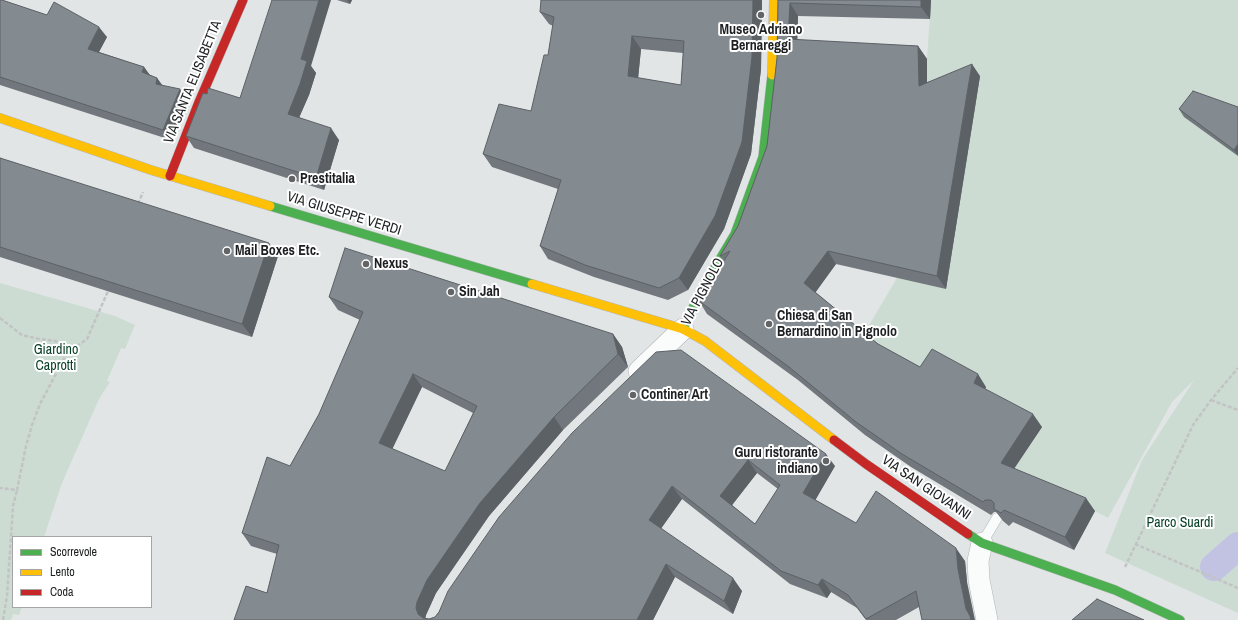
<!DOCTYPE html>
<style>
body{margin:0}
#map{position:relative;width:1238px;height:620px;overflow:hidden;background:#e1e5e6;font-family:"Archivo Narrow",sans-serif}
canvas{display:block}
.legend{position:absolute;left:12px;top:536px;width:140px;height:72px;box-sizing:border-box;background:#fff;border:1px solid #a5a5a6;margin:0;padding:5px 7px;list-style:none;font-size:12px;color:#1d1f20}
.legend li{display:flex;align-items:center;gap:8px;height:20px}
.legend b{width:20px;border:1px solid #a5a5a6}
</style>
<div id="map">
<canvas width="1238" height="620"></canvas>
<ul class="legend">
<li><b style="height:5px;background:#4caf50"></b>Scorrevole</li>
<li><b style="height:5px;background:#ffc107"></b>Lento</li>
<li><b style="height:5px;background:#c62828"></b>Coda</li>
</ul>
</div>
<script>
const g = document.querySelector('canvas').getContext('2d');
g.lineJoin = 'round';
function fillPath(path, color) {
  g.fillStyle = color;
  g.fill(path, 'evenodd');
}
function shape(rows) {
  const path = new Path2D();
  for (const r of rows) {
    path.moveTo(r[0], r[1]);
    for (let i = 2; i < r.length; i += 2) path.lineTo(r[i], r[i + 1]);
  }
  return path;
}
function strokePath(path, color, width, dash) {
  g.strokeStyle = color;
  g.lineWidth = width;
  g.lineCap = dash ? 'butt' : 'round';
  g.setLineDash(dash || []);
  g.stroke(path);
}
function drawText(font, color, halo, rows, align = 'center') {
  g.font = font + ' "Archivo Narrow",sans-serif';
  g.lineWidth = 4;
  g.setLineDash([]);
  g.textBaseline = 'middle';
  g.strokeStyle = halo;
  g.fillStyle = color;
  for (const [text, x, y, turn = 0] of rows) {
    g.save();
    g.translate(x, y);
    g.rotate((+turn || 0) * Math.PI / 180);
    g.textAlign = isNaN(turn) ? turn : align;
    if (halo) g.strokeText(text, 0, 0);
    g.fillText(text, 0, 0);
    g.restore();
  }
}
fillPath(shape([
 [931,0,1238,0,1238,613,1105,553,1142,460,1194,380,1172,402,1108,518,1095,511,1011,474,981,400,986,387,928,379,862,337,897,278,927,99,927,59],
 [0,283,115,316,135,325,125,349,121,348,107,381,110,382,99,399,62,483,44,537,13,537,13,607,22,607,19,615,13,614,11,620,0,620]
]), '#ccdcd3');
strokePath(shape([
 [1214,567,1238,546]
]), '#c2c3e2', 28);
const lane = shape([
 [982,543,997,518]
]);
const street = shape([
 [639,371,683,329],
 [982,543,978,561,979,580,987,620]
]);
const fast = shape([
 [270,206,532,284],
 [683,329,701,291,735,234,763,157,772,75],
 [968,534,982,543,1115,590,1180,620]
]);
const slow = shape([
 [772,75,774,0],
 [0,118,151,170,270,206],
 [532,284,683,329,705,341,834,440]
]);
const jam = shape([
 [170,176,199,102,243,0],
 [834,440,866,464,968,534]
]);
strokePath(lane, '#b4b7b8', 11);
strokePath(street, '#b4b7b8', 22);
strokePath(fast, '#b4b7b8', 10);
strokePath(slow, '#b4b7b8', 10);
strokePath(jam, '#b4b7b8', 10);
strokePath(shape([
 [138,204,143,192],
 [0,318,22,335,39,339,56,341,67,353,40,404,32,425,26,446,17,490,0,488],
 [67,353,87,339,108,291],
 [1211,400,1238,410],
 [1135,544,1238,588],
 [1125,567,1193,425,1211,400,1238,368],
 [3,620,7,596,13,506,17,490]
]), '#c2c3c4', 2.5, [4, 2]);
strokePath(lane, '#fafbfb', 10);
strokePath(street, '#fafbfb', 21);
strokePath(fast, '#4caf50', 9);
strokePath(slow, '#ffc107', 9);
strokePath(jam, '#c62828', 9);
fillPath(shape([
 [0,0,107,37,99,52,144,67,150,75,157,78,163,86,187,99,171,140,0,85],
 [337,0,352,0,350,4],
 [762,0,761,69,751,154,724,229,688,290,668,300,594,277,548,259,540,246,558,189,492,167,483,154,531,111,548,55,553,26,549,24,540,12],
 [641,49,683,53,681,85,638,78],
 [778,0,931,0,930,19,798,16,797,40,918,46,927,59,927,82,980,76,946,289,836,264,815,292,878,344,920,367,986,387,985,389,1042,427,1014,468,1095,511,1074,550,1013,522,1009,526,1003,521,996,512,994,512,991,515,911,467,865,435,798,380,707,314,699,301,723,261,720,256,738,226,767,146,777,58],
 [311,66,316,73,309,95,299,117,339,140,324,190,194,148,186,136,240,98],
 [1238,107,1238,156,1184,117,1179,109],
 [0,158,278,256,252,337,0,257],
 [329,297,613,334,622,347,628,367,563,430,489,516,436,593,426,615,425,618,429,619,435,617,572,433,835,466,815,500,856,523,965,561,967,582,919,607,896,620,866,620,857,608,831,592,827,598,790,584,682,499,661,528,742,591,733,614,675,577,653,620,234,620,267,593,277,554,251,546,242,533,290,466,319,414,360,320,338,310],
 [422,387,473,413,445,471,392,449],
 [757,473,778,489,755,524,732,505]
]), '#71777c');
fillPath(shape([
 [319,0,331,0,311,66,316,73,309,95,296,125,288,114,301,59],
 [347,0,352,0,350,4],
 [753,0,762,0,761,69,751,154,724,229,688,290,679,278],
 [921,0,931,0,930,19,921,7],
 [790,3,798,16,797,52,788,39],
 [99,27,107,37,95,59,88,49],
 [632,36,641,49,637,89,628,76],
 [918,46,927,59,927,99,919,86],
 [972,64,980,76,946,289,937,276],
 [144,67,151,77,142,72],
 [157,78,164,88,156,84],
 [180,89,187,99,171,140,163,130],
 [331,128,339,140,324,190,316,178],
 [1238,144,1238,155,1234,150],
 [269,243,278,256,252,337,242,324],
 [828,251,836,264,813,296,804,283],
 [613,334,622,347,628,367,618,354],
 [413,374,422,387,389,456,379,443],
 [978,374,986,387,982,396,974,383],
 [1033,414,1042,427,1010,475,1001,463],
 [554,417,563,430,489,516,436,593,426,615,425,620,418,614,416,608,417,602,427,580,480,503],
 [826,454,835,466,812,506,803,493],
 [748,460,757,473,729,509,720,496],
 [672,486,682,499,658,533,649,520],
 [1086,498,1095,511,1074,550,1065,537],
 [956,548,965,561,967,582,975,620,971,620,966,609,958,569],
 [666,564,675,577,653,620,637,620],
 [733,578,742,591,733,614,724,601],
 [822,579,831,592,827,598,818,585]
]), '#5c6165');
const building = shape([
 [0,0,2,0,47,15,54,2,99,27,88,49,144,67,142,72,157,78,156,84,180,89,163,130,0,77,0,0],
 [272,0,319,0,301,59,307,61,300,84,288,114,331,128,316,178,186,136,203,93,207,94,208,88,240,98,272,0],
 [541,0,753,0,752,57,742,142,715,216,679,278,659,288,585,265,540,246,561,180,483,154,499,104,531,111,544,55,548,55,554,17,540,12,541,0],
 [632,36,684,41,681,85,628,76,632,36],
 [778,0,921,0,921,7,790,3,788,39,918,46,919,86,972,64,937,276,828,251,804,283,878,344,920,367,932,349,978,374,974,383,1033,414,1001,463,1086,498,1065,537,1004,510,1001,513,994,509,994,503,991,500,985,500,983,502,902,454,856,422,789,367,699,301,730,251,720,256,738,226,767,146,777,58,778,0],
 [1193,91,1238,107,1238,144,1234,150,1179,109,1193,91],
 [0,158,269,243,242,324,0,247,0,158],
 [345,248,613,334,618,354,554,417,480,503,427,580,417,602,416,608,418,614,423,618,429,619,435,617,439,612,448,591,499,517,572,433,656,352,681,350,826,454,803,493,856,523,876,491,956,548,958,569,966,609,970,616,971,620,922,620,916,591,866,619,848,595,822,579,818,585,781,571,672,486,649,520,733,578,724,601,666,564,637,620,234,620,246,586,267,593,279,545,242,533,267,457,290,466,319,414,363,312,329,297,345,248],
 [413,374,477,406,445,471,379,443,413,374],
 [748,460,780,485,755,524,720,496,748,460],
 [1097,599,1144,620,1072,620,1097,599]
]);
fillPath(building, '#838a90');
strokePath(building, '#5c6165', 1);
for (const [x, y, r, color] of [
 [761,15,4,"#626465"],
 [292,179,4,"#626465"],
 [227,251,4,"#626465"],
 [366,264,4,"#626465"],
 [451,292,4,"#626465"],
 [769,324,4,"#626465"],
 [633,395,4,"#626465"],
 [826,461,4,"#626465"]
]) {
  const dot = new Path2D();
  dot.arc(x, y, r, 0, 2 * Math.PI);
  g.fillStyle = color;
  g.fill(dot);
  strokePath(dot, '#fff', 1.5);
}
drawText('bold 14px', '#1d1f20', '#fff', [
 ["Museo Adriano",761,30,"center"],
 ["Bernareggi",761,46,"center"],
 ["Prestitalia",300,179],
 ["Mail Boxes Etc.",235,251],
 ["Nexus",374,264],
 ["Sin Jah",459,292],
 ["Chiesa di San",777,316],
 ["Bernardino in Pignolo",777,332],
 ["Continer Art",641,395],
 ["Guru ristorante",818,453,"right"],
 ["indiano",818,469,"right"]
], 'left');
drawText('14px', '#1d1f20', '#fff', [
 ["VIA SANTA ELISABETTA",193,82,-68],
 ["VIA GIUSEPPE VERDI",344,214,17],
 ["VIA PIGNOLO",703,292,-62],
 ["VIA SAN GIOVANNI",926,488,34]
]);
drawText('14px', '#033d22', '#fff', [
 ["Giardino",56,350],
 ["Caprotti",56,366],
 ["Parco Suardi",1180,523]
]);
</script>
